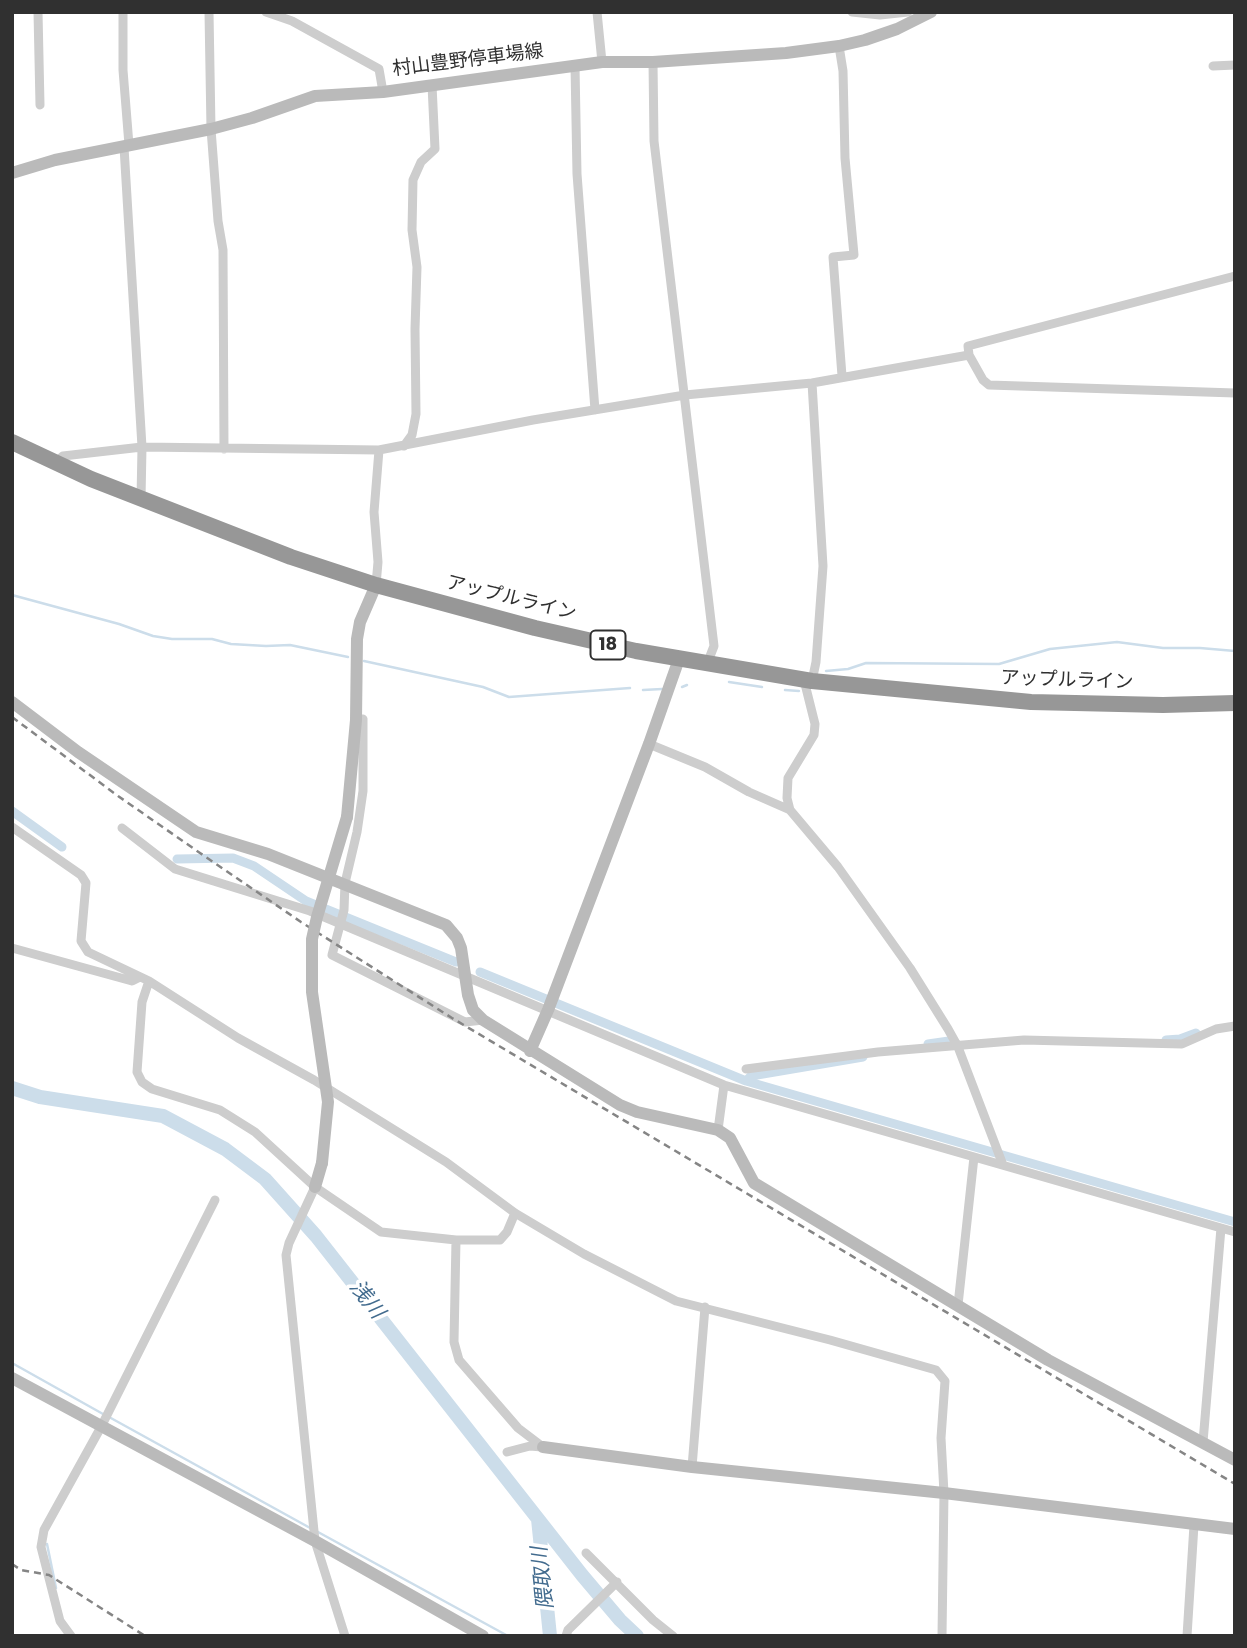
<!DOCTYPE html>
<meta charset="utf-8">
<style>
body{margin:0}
#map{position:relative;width:1247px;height:1648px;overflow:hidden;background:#fff;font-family:Poppins,sans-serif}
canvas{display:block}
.frame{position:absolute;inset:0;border:14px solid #303030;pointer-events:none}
</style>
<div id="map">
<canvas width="1247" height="1648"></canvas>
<div class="frame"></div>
</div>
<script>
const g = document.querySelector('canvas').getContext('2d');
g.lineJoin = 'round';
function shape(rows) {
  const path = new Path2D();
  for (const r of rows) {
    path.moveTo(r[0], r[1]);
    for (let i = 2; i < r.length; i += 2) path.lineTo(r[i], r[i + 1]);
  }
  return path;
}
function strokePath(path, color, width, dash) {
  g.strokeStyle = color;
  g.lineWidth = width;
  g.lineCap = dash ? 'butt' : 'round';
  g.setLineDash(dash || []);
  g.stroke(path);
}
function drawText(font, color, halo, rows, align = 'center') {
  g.font = font + ' Poppins,"Noto Sans JP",sans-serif';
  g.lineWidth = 7;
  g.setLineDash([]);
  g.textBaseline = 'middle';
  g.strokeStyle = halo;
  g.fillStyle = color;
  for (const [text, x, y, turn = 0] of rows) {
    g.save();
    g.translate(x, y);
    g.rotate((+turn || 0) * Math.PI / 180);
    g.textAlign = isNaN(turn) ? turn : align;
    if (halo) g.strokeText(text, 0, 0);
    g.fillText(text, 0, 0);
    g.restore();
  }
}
strokePath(shape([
 [12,595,119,624,153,636,172,639,212,639,231,644,266,646,290,645,348,657],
 [364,661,483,687,509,697,630,688],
 [826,671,848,669,866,663,999,664,1050,649,1117,642,1163,648,1200,648,1235,651],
 [729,682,762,687],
 [682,687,687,685],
 [643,690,662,689],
 [785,690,799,691],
 [12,1363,103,1414],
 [109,1417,312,1529],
 [318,1532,508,1636],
 [47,1544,56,1588]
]), '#ccddea', 2.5);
strokePath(shape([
 [12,811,62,847],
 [177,859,233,858,254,866,306,901,456,962],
 [480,972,746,1081,1235,1222],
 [1166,1040,1180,1039,1196,1033],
 [928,1044,949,1041],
 [746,1081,751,1076,863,1057]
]), '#ccddea', 9);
strokePath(shape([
 [12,1088,40,1097,163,1116,225,1149,265,1179,316,1236,582,1575,620,1620,637,1636],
 [538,1519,550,1636]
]), '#ccddea', 14);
strokePath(shape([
 [38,12,40,105],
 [123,12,123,70,129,145],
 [209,12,211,129,218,221,223,250,224,449],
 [266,12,292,21,379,69,383,92],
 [597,12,602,62],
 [852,12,880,15,908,12],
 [839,46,843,71,845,158,854,255,833,257,842,376],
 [653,62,654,141,714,646,707,664],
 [575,66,577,174,595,410],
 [1213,66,1235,65],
 [124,147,142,447,141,499],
 [1235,276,968,346,969,355,983,380,989,385,1235,393],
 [404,446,412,435,416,414,415,329,417,267,412,230,413,180,421,162,435,149,432,85],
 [55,463,63,456,142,447,379,450,533,420,685,395,812,383,969,355],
 [376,585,378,562,374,512,379,450],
 [804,680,815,724,814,735,788,778,787,798,790,810,838,867,910,968,948,1029,958,1047,1003,1165],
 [812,681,816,662,823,566,812,383],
 [356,720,363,719,363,791,357,832,345,883,344,910,332,955,465,1022,483,1020],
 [649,744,705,767,749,792,790,810],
 [12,827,81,875,86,883,81,941,88,952,149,981,238,1038,314,1080,446,1162,515,1213,584,1254,676,1301,830,1340,936,1370,945,1381,941,1438,944,1493,942,1636],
 [122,828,175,869,310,911,724,1085,1235,1232],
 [12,948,132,981,140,977],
 [149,981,142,1002,137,1072,142,1082,152,1089,220,1110,255,1132,315,1187,381,1232,456,1240,500,1240,507,1232,515,1213],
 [746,1069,878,1052,1024,1040,1182,1044,1216,1029,1235,1026],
 [718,1130,724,1085],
 [315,1187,289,1243,286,1255,315,1541,345,1636],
 [456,1240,454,1342,459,1360,518,1428,543,1447],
 [958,1305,974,1157],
 [1203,1442,1221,1228],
 [507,1452,530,1446,542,1447],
 [692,1467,705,1307],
 [586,1553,653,1620,673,1636],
 [71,1636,60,1621,41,1547,44,1530,101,1427,215,1200],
 [566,1636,568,1630,617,1582],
 [1187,1636,1194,1525]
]), '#cdcdcd', 9);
strokePath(shape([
 [12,173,55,160,211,129,252,118,315,96,383,92,602,62,653,62,786,53,839,46,865,40,897,29,931,12],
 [12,702,78,752,196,832,268,854,446,925,457,938,461,948,468,995,473,1010,483,1020,620,1105,637,1112,718,1130,730,1138,754,1183,1048,1360,1235,1460],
 [347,817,356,720,357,639,360,622,376,585],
 [530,1051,548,1010,649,744,679,659],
 [315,1187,322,1163],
 [12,1378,315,1541,483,1636],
 [543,1447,692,1467,944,1493,1235,1529]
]), '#bababa', 12);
strokePath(shape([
 [12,442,91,479,291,557,376,585,535,628,636,651,812,681,1031,702,1163,705,1235,703]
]), '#979797', 16);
strokePath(shape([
 [12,717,118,796,200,853,301,922,452,1018,1235,1484],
 [12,1564,21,1570,49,1575,145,1636]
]), '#858585', 2.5, [7, 5]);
strokePath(shape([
 [322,1163,328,1102,312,992,312,939,317,917,347,817]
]), '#bababa', 12);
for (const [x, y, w] of [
 [608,645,35]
]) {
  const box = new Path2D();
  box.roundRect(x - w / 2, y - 14.5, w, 29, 5);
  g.fillStyle = '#fff';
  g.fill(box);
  strokePath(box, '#303030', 2);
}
drawText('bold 18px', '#303030', null, [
 ["18",608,645]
]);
drawText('19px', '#303030', '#fff', [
 ["村山豊野停車場線",468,61,-7],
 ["アップルライン",511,599,14],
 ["アップルライン",1067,681,2]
]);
drawText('italic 21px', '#426b8e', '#fff', [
 ["浅川",366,1300,52],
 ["隈取川",544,1578,-96]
]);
</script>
